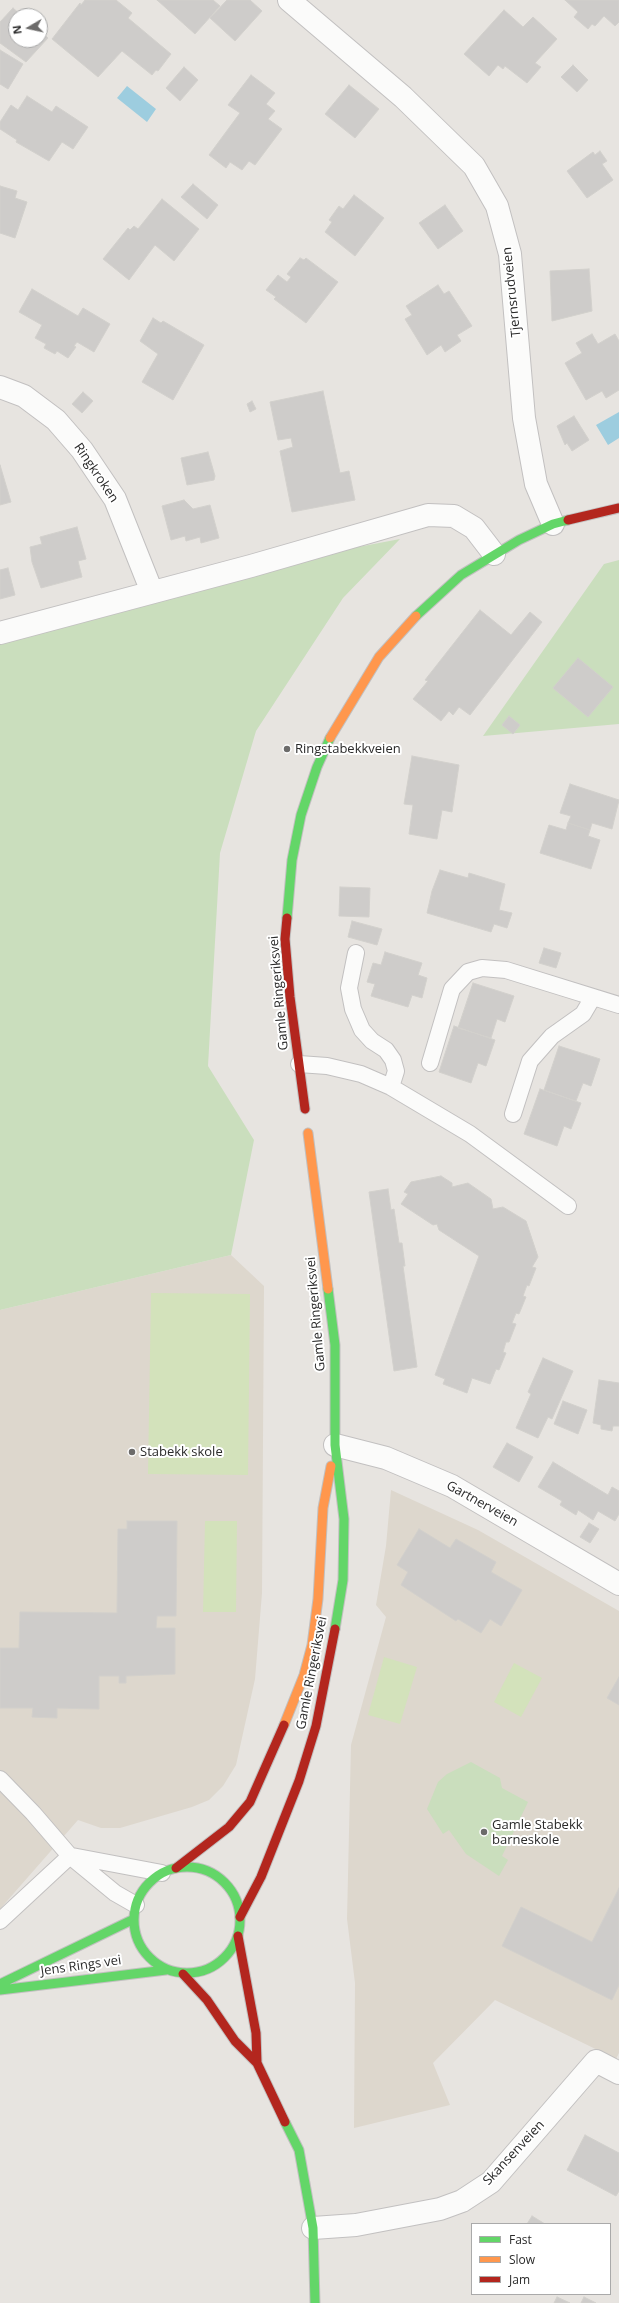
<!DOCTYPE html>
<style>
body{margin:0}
#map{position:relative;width:619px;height:2303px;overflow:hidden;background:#e7e4e0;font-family:"Open Sans",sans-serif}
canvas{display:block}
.legend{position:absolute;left:471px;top:2223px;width:140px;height:72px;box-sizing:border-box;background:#fff;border:1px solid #aaa;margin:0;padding:5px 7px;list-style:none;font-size:12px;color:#2a2a2a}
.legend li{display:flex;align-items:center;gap:8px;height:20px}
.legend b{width:20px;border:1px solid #aaa}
.north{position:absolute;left:8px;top:8px;width:40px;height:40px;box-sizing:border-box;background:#fff;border:1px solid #aaa;border-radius:50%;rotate:261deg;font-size:11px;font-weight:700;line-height:16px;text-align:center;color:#2a2a2a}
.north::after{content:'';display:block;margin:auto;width:14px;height:18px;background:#6c6b6a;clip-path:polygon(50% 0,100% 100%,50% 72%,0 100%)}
</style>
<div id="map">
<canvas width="619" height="2303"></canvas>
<ul class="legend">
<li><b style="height:5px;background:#63d668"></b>Fast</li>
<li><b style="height:5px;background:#ff974d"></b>Slow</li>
<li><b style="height:5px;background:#b3261e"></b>Jam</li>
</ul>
<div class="north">N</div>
</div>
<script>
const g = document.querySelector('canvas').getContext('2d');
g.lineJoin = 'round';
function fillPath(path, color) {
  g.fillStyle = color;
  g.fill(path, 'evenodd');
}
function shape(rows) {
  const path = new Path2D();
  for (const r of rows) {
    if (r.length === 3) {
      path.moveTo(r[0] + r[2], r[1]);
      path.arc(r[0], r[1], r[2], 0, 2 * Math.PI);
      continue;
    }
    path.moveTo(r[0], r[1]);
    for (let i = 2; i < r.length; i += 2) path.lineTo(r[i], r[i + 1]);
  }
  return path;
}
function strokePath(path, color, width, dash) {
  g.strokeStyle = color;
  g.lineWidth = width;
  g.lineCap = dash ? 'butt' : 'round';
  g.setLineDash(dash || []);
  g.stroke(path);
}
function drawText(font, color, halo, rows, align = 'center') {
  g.font = font + ' "Open Sans",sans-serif';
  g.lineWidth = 4;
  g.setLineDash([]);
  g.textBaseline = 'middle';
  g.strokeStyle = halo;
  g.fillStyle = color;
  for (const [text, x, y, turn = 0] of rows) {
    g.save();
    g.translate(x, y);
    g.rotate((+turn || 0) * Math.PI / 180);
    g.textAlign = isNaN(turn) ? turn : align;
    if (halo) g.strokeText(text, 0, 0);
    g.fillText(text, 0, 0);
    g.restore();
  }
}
fillPath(shape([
 [231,1255,264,1286,262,1593,255,1679,236,1765,223,1786,209,1800,192,1807,120,1828,101,1828,78,1820,0,1909,0,1310],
 [391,1490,478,1530,619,1611,619,2053,616,2059,495,2000,433,2063,450,2105,354,2128,355,1983,347,1919,351,1745,386,1617,376,1605,386,1546]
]), '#ddd7cd');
fillPath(shape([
 [400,539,343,598,256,731,220,853,208,1066,254,1140,231,1255,0,1310,0,632,170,583],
 [619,560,619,724,483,736,604,564],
 [471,1762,500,1778,502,1788,528,1802,502,1856,508,1860,499,1876,466,1854,449,1830,443,1834,427,1809,438,1782,447,1774]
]), '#cadebd');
fillPath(shape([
 [151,1293,250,1294,248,1475,148,1474],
 [205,1521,237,1521,236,1612,203,1612],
 [384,1657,417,1667,400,1724,368,1715],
 [514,1663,542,1678,521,1717,494,1702]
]), '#d3e2bb');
fillPath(shape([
 [127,86,156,109,147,122,117,98],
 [619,412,619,438,608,445,596,425]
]), '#9dcddf');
const building = shape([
 [85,0,116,0,132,13,128,18,171,54,158,71,156,70,152,75,122,51,98,77,52,39,80,3,81,5,85,0],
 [157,0,213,0,220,6,195,34,157,0],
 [227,0,250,0,262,11,235,41,210,18,227,0],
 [565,0,619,0,619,22,615,26,604,16,595,26,592,24,588,29,574,17,578,12,565,0],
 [13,8,22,16,16,16,16,40,40,40,40,31,48,38,26,62,0,43,0,22,13,8],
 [504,10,523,27,533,17,557,39,535,63,541,67,527,83,505,66,503,69,498,65,489,76,464,54,504,10],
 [0,50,23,64,8,89,0,84,0,50],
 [573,65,588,80,577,92,561,77,573,65],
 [184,67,198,80,180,101,166,88,184,67],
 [251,75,275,93,266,104,275,111,268,119,282,129,255,165,249,161,242,170,230,162,226,168,209,155,240,113,228,105,251,75],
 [349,85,379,109,355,138,325,114,349,85],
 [27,96,52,112,56,106,88,127,73,149,62,142,49,161,16,142,17,140,0,129,0,122,11,105,18,110,27,96],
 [600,151,607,161,602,164,613,180,587,198,567,171,593,152,595,155,600,151],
 [193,184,218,205,207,219,181,197,193,184],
 [0,186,17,191,15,198,27,202,15,238,0,233,0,186],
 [354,195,384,218,355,256,325,232,332,222,329,220,339,206,343,209,354,195],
 [162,199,199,229,174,261,155,245,129,280,103,259,128,228,130,230,134,226,138,229,162,199],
 [445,205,463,231,438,249,419,223,445,205],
 [300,258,304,260,306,258,338,282,306,323,274,299,276,297,266,290,278,275,287,282,291,277,287,274,300,258],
 [589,269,592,311,552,321,550,271,589,269],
 [438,285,444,294,449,291,472,326,457,335,461,341,445,352,441,345,427,355,405,319,412,315,406,306,438,285],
 [32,289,78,316,83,308,110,324,94,352,77,342,74,346,76,347,68,358,57,351,55,354,44,348,46,344,35,338,42,325,19,312,32,289],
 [153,318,161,323,163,321,204,345,173,400,142,382,158,354,140,341,153,318],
 [592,334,598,344,615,334,619,341,619,390,606,398,602,391,586,400,565,363,582,353,576,343,592,334],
 [323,391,340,473,349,471,355,500,292,512,280,451,293,447,291,438,278,440,270,402,323,391],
 [83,392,93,401,82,413,72,404,83,392],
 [252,401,256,409,250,412,247,404,252,401],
 [574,416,589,440,572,451,567,443,565,445,557,426,574,416],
 [208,452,215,476,214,480,187,485,181,458,208,452],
 [0,465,11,502,0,505,0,465],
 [184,500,193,509,210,505,219,538,201,543,200,537,186,541,185,536,171,540,162,506,184,500],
 [77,527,86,559,78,561,82,577,41,588,32,562,30,547,42,544,40,537,77,527],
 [8,568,15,595,0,599,0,570,8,568],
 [480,610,511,635,530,612,542,622,470,715,459,707,453,715,449,711,441,721,413,699,428,681,425,680,480,610],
 [578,658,613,687,588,717,553,688,578,658],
 [509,716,520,725,513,734,502,725,509,716],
 [412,756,459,765,452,812,442,810,437,839,409,834,413,805,404,804,412,756],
 [570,784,619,800,612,829,592,823,590,830,568,823,571,816,560,813,570,784],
 [568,823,590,830,588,836,600,840,591,869,540,853,549,825,566,830,568,823],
 [440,870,468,878,469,873,505,884,499,910,512,913,507,928,494,924,491,932,427,913,432,891,440,870],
 [340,887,370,888,369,917,339,916,340,887],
 [352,921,382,929,377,945,348,937,352,921],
 [544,948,561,953,556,968,539,963,544,948],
 [385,952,422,963,418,975,427,978,422,998,412,995,408,1007,371,996,375,984,367,982,373,963,381,965,385,952],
 [473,983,514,996,505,1022,497,1019,491,1038,458,1028,473,983],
 [454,1026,495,1040,486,1066,478,1063,471,1083,439,1072,454,1026],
 [559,1046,600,1059,591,1086,583,1083,576,1101,544,1090,559,1046],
 [540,1089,581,1103,571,1129,564,1126,557,1146,524,1134,540,1089],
 [441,1176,452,1183,452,1187,468,1183,491,1199,493,1209,503,1207,526,1221,538,1257,532,1267,536,1268,529,1286,527,1285,523,1296,526,1297,519,1314,516,1313,512,1323,516,1324,509,1342,506,1342,503,1352,506,1353,499,1370,496,1369,490,1384,472,1378,467,1393,443,1384,445,1379,435,1375,479,1256,439,1230,437,1224,433,1225,401,1204,408,1194,404,1192,411,1182,441,1176],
 [388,1189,391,1210,394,1209,399,1243,402,1243,405,1266,403,1266,417,1367,394,1371,369,1192,388,1189],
 [543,1358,573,1371,552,1419,548,1417,538,1438,516,1428,531,1394,528,1392,543,1358],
 [599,1380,619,1383,619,1426,613,1426,612,1431,601,1429,601,1425,593,1423,599,1380],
 [563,1401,587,1410,578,1434,554,1424,563,1401],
 [507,1443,533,1457,519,1482,493,1467,507,1443],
 [553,1462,608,1495,612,1487,619,1491,619,1514,615,1521,598,1511,593,1520,578,1510,576,1515,560,1505,562,1501,538,1487,553,1462],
 [127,1521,177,1521,176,1616,157,1616,156,1628,175,1628,175,1674,126,1676,126,1683,119,1683,119,1676,99,1676,99,1709,57,1708,57,1718,32,1717,33,1708,0,1708,0,1648,19,1648,20,1612,117,1613,118,1529,127,1529,127,1521],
 [589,1523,599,1529,590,1543,580,1537,589,1523],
 [419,1529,450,1548,456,1539,496,1562,491,1572,522,1590,501,1626,490,1619,481,1633,458,1619,456,1621,401,1585,408,1572,397,1565,419,1529],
 [619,1677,619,1705,607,1698,619,1677],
 [619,1888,619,1985,612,2000,502,1946,521,1907,592,1942,619,1888],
 [585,2135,619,2153,619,2191,616,2196,567,2170,585,2135],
 [532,2216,545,2224,527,2224,532,2216],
 [557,2297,570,2303,554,2303,557,2297],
 [584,2297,596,2303,581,2303,584,2297]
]);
fillPath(building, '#ceccca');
strokePath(building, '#d2d0cc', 1);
const lane = shape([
 [356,953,349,988,353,1009,362,1030,372,1041,386,1050,393,1060,396,1071,391,1087],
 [430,1063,452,989,468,972,482,968,506,970,619,1005],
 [299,1064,327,1066,361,1074,391,1087,470,1134,568,1206],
 [513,1114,530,1061,552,1036,583,1014,593,997],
 [0,1779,33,1813,70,1856,115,1893,136,1905],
 [72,1856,162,1873],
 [0,1921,70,1856]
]);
const street = shape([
 [289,0,403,97,474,166,497,206,510,254,524,418,536,484,553,524],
 [0,387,24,396,56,420,82,450,115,499,152,592],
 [0,633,251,566,428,515,454,516,474,528,494,554],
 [335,1445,386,1458,452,1486,619,1584],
 [313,2228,356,2225,440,2209,462,2201,491,2182,596,2061,619,2073]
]);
const fast = shape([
 [416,616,461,575,519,540,553,524,568,520],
 [287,918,292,860,301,815,317,767,330,738],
 [328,1289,335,1345,335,1445,344,1519,343,1580,335,1629],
 [187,1920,53],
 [0,1984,134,1919],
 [0,1990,166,1970],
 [285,2122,299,2150,313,2228,315,2303]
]);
const slow = shape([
 [330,738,379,657,416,616],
 [308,1133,328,1289],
 [284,1725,304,1675,312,1645,318,1599,323,1508,331,1466]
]);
const jam = shape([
 [568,520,619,508],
 [287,918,285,939,290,997,305,1109],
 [176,1868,229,1827,250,1802,284,1725],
 [240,1917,261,1877,299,1781,316,1726,335,1629],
 [238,1936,256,2033,257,2063],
 [183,1974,207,2000,235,2041,257,2063,285,2122]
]);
strokePath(lane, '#c2c0c0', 18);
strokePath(street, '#c2c0c0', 24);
strokePath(fast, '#c2c0c0', 11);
strokePath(slow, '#c2c0c0', 11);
strokePath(jam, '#c2c0c0', 11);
strokePath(lane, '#fbfbfa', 16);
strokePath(street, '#fbfbfa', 22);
strokePath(fast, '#63d668', 9);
strokePath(slow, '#ff974d', 9);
strokePath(jam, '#b3261e', 9);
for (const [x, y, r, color] of [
 [287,749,4,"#6c6b6a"],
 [132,1452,4,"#6c6b6a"],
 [484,1832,4,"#6c6b6a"]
]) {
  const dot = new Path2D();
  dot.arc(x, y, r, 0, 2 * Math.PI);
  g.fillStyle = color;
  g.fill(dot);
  strokePath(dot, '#fff', 1.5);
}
drawText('13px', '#2a2a2a', '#fff', [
 ["Tjernsrudveien",512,292,-96],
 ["Ringkroken",96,473,56],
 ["Gamle Ringeriksvei",279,993,-95],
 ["Gamle Ringeriksvei",316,1314,-95],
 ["Gartnerveien",482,1504,29],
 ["Gamle Ringeriksvei",312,1673,-79],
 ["Jens Rings vei",81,1966,-8],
 ["Skansenveien",514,2153,-47]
]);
drawText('13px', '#2a2a2a', '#fff', [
 ["Ringstabekkveien",295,749],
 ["Stabekk skole",140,1452],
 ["Gamle Stabekk",492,1825],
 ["barneskole",492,1840]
], 'left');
</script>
